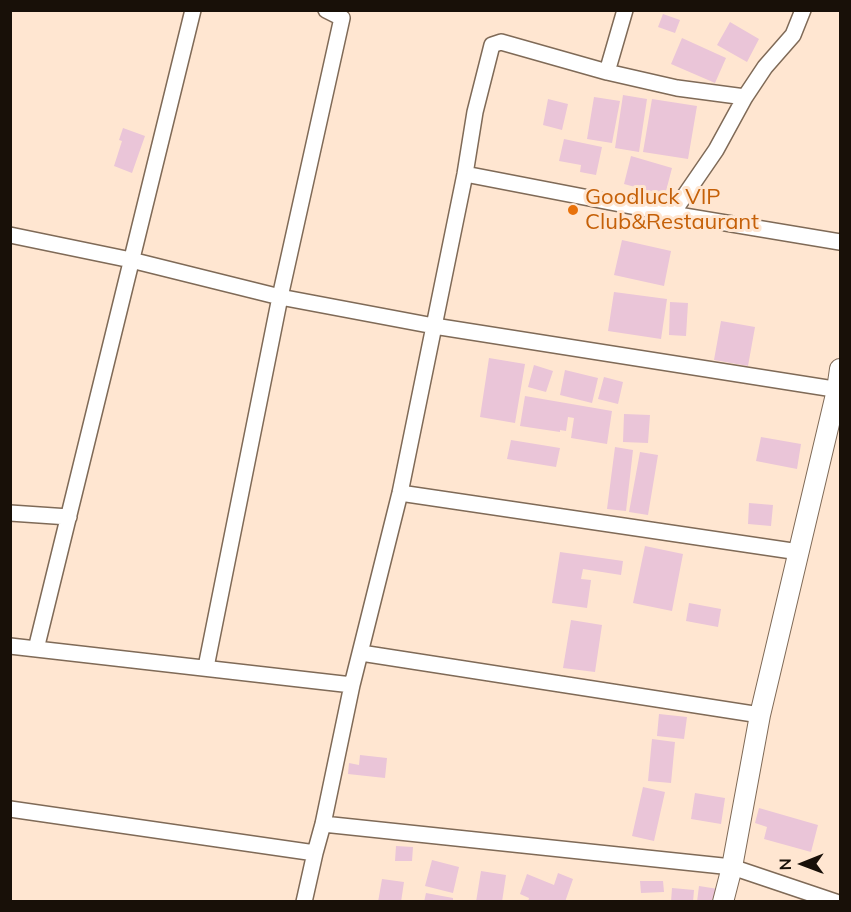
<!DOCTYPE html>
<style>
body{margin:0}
#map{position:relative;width:851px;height:912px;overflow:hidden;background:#ffe6d1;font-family:Mulish,sans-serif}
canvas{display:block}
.frame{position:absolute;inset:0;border:12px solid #181008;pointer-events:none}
.north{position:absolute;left:773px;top:834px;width:60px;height:60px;-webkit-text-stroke:4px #ffe6d1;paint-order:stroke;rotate:269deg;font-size:16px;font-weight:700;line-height:24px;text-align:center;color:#181008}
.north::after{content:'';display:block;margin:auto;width:21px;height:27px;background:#181008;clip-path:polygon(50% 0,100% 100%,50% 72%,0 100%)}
</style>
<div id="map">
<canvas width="851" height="912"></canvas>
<div class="frame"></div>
<div class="north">N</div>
</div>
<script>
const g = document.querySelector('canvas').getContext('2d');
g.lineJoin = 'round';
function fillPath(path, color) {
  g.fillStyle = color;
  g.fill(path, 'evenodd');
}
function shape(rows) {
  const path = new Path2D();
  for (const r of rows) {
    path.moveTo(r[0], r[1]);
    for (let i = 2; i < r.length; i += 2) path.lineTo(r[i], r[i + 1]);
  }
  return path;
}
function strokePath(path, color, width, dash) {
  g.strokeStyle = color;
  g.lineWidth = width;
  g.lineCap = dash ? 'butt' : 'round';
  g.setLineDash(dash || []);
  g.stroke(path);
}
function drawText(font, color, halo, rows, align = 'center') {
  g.font = font + ' Mulish,sans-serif';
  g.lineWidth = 6;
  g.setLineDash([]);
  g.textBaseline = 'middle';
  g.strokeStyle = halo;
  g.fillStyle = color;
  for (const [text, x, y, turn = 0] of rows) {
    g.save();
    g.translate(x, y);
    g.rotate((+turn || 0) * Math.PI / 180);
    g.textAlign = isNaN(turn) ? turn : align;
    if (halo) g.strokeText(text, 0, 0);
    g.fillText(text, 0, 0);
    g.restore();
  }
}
fillPath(shape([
 [663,14,680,20,675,33,658,27],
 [730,22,759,39,747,62,717,45],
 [682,38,726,58,715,83,671,64],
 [623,95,647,99,639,152,615,148],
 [594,97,620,101,612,143,587,139],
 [548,99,568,104,562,130,543,125],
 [652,99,697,106,688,159,643,152],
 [123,128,145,136,132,173,114,166,122,141,119,140],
 [564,139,602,147,596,175,580,172,581,165,559,161],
 [631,156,672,168,665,195,624,184],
 [622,240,671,251,664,286,614,275],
 [614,292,667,299,661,339,608,331],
 [670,302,688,303,686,336,669,335],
 [721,321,755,327,748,366,714,360],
 [489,358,525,364,515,423,480,417],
 [534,365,553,371,546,392,528,387],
 [565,370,598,378,592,403,560,395],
 [604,377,623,382,618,404,598,399],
 [525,396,612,411,607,444,571,438,574,418,568,417,566,431,560,430,560,432,520,426],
 [624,414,650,415,648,443,623,442],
 [761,437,801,444,797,469,756,461],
 [511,440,560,448,556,467,507,459],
 [615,447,633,450,626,511,607,509],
 [640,452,658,455,648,515,629,512],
 [749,503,773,505,771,526,748,524],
 [645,546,683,554,672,611,633,603],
 [560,552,623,561,621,575,583,569,581,579,591,580,587,608,552,603],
 [689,603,721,609,718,627,686,621],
 [571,620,602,625,595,672,563,668],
 [659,714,687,717,684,739,657,736],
 [652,739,675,742,671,783,648,781],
 [360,755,387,758,385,778,348,774,349,763,359,765],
 [643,787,665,792,654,841,632,836],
 [695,793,725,798,721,824,691,819],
 [759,808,818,825,811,852,764,839,767,827,755,823],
 [396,846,413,847,412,861,395,861],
 [432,860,459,867,453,893,425,886],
 [481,871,506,875,502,902,476,902],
 [558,873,573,879,565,902,528,902,529,898,520,894,527,874,554,885],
 [382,879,404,882,401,902,378,902],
 [640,881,663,881,664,892,641,893],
 [699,886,718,889,716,902,697,902],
 [672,888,694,890,693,902,671,902],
 [426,893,453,898,453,902,424,902]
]), '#eac5d8');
const minor = shape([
 [607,72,625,10],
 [465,174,672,214,840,242],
 [672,214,716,150,745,97,765,67,793,35,803,10],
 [10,235,131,260,280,297,434,326,840,390],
 [400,493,799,552],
 [10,513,69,517],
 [10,646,352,685],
 [36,649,193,10],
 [361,653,760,715],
 [206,667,280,297,342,18,326,10],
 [10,809,315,853],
 [323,824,732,867,836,902],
 [304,902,315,853,323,824,352,685,400,493,465,174,475,112,492,45,501,42,607,72,677,88,745,97]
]);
const secondary = shape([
 [723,902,732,867,760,715,837,390,840,369]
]);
strokePath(minor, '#7f6a57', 18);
strokePath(secondary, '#7f6a57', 22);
strokePath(minor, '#fff', 15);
strokePath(secondary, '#fff', 20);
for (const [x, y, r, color] of [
 [573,210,6,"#e8710a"]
]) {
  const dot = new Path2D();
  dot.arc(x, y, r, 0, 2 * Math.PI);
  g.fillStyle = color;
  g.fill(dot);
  strokePath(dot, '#ffe6d1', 2);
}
drawText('22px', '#c56008', '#ffe6d1', [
 ["Goodluck VIP",585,197],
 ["Club&Restaurant",585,222]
], 'left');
</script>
